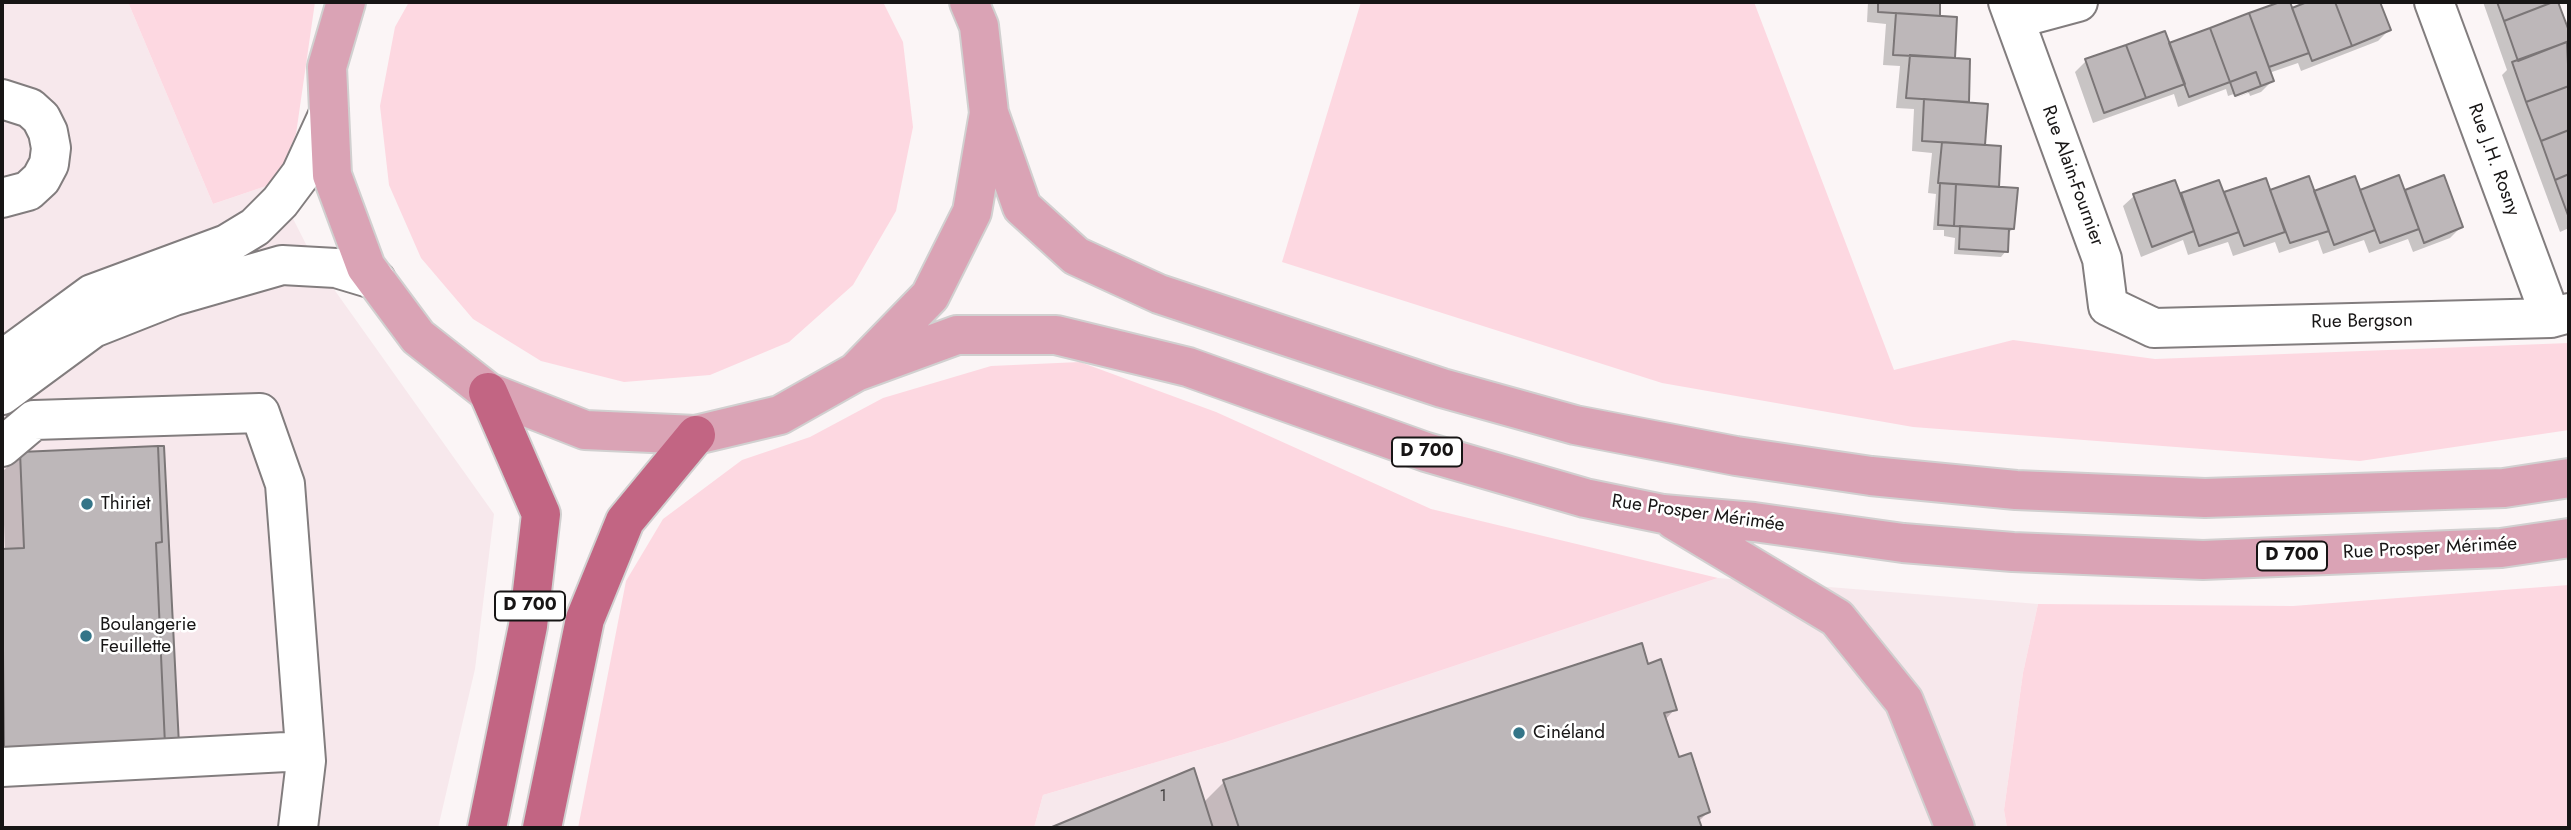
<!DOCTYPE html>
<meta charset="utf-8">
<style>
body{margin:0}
#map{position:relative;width:2571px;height:830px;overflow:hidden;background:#fbf5f6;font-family:Jost,sans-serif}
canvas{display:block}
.frame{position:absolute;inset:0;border:4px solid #171515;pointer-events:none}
</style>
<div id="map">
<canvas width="2571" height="830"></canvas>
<div class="frame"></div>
</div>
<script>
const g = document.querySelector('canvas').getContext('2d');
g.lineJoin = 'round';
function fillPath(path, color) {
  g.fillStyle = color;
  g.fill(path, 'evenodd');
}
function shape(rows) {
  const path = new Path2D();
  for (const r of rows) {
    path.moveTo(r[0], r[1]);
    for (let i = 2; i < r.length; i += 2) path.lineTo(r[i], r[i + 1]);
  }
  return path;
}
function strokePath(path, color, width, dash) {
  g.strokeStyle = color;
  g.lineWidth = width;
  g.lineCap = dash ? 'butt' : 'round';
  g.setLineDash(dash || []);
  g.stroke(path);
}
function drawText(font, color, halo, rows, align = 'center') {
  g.font = font + ' Jost,sans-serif';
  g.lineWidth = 5;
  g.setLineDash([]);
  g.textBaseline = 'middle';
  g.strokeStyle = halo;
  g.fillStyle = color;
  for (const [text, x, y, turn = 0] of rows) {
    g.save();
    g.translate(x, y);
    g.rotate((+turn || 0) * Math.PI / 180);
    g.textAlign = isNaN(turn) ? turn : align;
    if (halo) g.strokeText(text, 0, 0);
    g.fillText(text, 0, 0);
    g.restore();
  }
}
fillPath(shape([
 [2,2,128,2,213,204,275,183,316,264,494,514,475,669,438,828,2,828],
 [1718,578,2038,604,2023,673,2004,810,2007,828,1034,828,1043,795,1226,742]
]), '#f7e8ec');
fillPath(shape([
 [128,2,315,2,296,134,275,183,213,204],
 [409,2,883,2,903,42,913,127,896,211,853,285,789,342,710,375,624,382,541,361,473,319,421,258,389,185,380,106,395,27],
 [1361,2,1754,2,1894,370,2013,340,2155,359,2569,343,2569,430,2360,461,1913,427,1662,383,1282,262],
 [1080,362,1216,412,1431,509,1718,578,1226,742,1043,795,1034,828,578,828,626,581,663,519,742,460,810,437,883,398,991,366],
 [2569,585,2569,828,2007,828,2004,810,2023,673,2038,604,2293,606]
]), '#fdd8e1');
fillPath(shape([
 [1868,2,1938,2,1938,17,1954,60,1968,60,1967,104,2013,229,2007,234,2006,251,2001,257,1954,254,1955,238,1944,236,1944,230,1933,230,1936,194,1928,193,1932,153,1912,151,1914,109,1896,108,1900,66,1883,65,1886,24,1867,22],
 [2286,2,2291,10,2313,2,2378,2,2389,30,2378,41,2301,71,2298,63,2269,73,2272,81,2261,92,2250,96,2249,93,2230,100,2248,93,2248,89,2228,96,2226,89,2178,107,2174,94,2093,123,2075,72,2086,61,2168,45],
 [2483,2,2556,2,2569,36,2566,44,2569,53,2569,228,2560,232,2502,75,2507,70],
 [2443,177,2461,227,2450,238,2413,252,2408,239,2369,253,2364,240,2323,254,2318,240,2279,253,2275,242,2233,256,2228,242,2188,255,2183,240,2141,257,2123,206,2134,196,2180,196,2218,182,2223,194,2265,181,2269,193,2404,192],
 [162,447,2,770,2,551,5,551,2,472,21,454],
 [1647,666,1675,709,1665,720,1677,759,1708,812,1698,822,1700,828,1053,828,1192,771,1203,803,1224,782]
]), '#0003');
const building = shape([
 [1878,2,1940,2,1940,16,1878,12,1878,2],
 [2280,2,2290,2,2309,53,2269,67,2249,13,2280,2],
 [2307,2,2335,2,2352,46,2312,61,2292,8,2307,2],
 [2335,2,2380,2,2391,30,2352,46,2335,2],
 [2497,2,2553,2,2504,21,2497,2],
 [2553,2,2558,2,2569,31,2569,41,2518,61,2504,21,2553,2],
 [1896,13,1957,17,1955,58,1893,55,1896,13],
 [2249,13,2274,81,2261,86,2256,72,2230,82,2210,28,2249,13],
 [2210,28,2230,82,2189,97,2169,43,2210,28],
 [2165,31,2185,84,2146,98,2126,45,2165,31],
 [2567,42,2569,86,2526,102,2512,62,2567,42],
 [2126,45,2146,98,2104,113,2085,59,2126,45],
 [1910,55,1970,59,1969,102,1906,98,1910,55],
 [2256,72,2261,86,2235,96,2230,82,2256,72],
 [2569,86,2569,130,2541,141,2526,102,2569,86],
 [1924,99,1988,104,1985,145,1922,141,1924,99],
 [2569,130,2569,174,2555,180,2541,141,2569,130],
 [1942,142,2001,146,1999,187,1938,183,1942,142],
 [2569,174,2569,218,2555,180,2569,174],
 [2399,175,2419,229,2380,243,2360,190,2399,175],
 [2444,175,2463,227,2424,243,2405,190,2444,175],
 [2309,176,2329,231,2290,243,2270,190,2309,176],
 [2355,176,2375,230,2334,245,2314,191,2355,176],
 [2266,178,2285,232,2244,246,2224,192,2266,178],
 [2175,180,2194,231,2152,247,2133,194,2175,180],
 [2219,180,2239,232,2199,246,2181,193,2219,180],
 [1940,183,1956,184,1954,226,1938,225,1940,183],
 [1956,184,2018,188,2014,229,1954,226,1956,184],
 [1960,226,2009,229,2008,252,1959,249,1960,226],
 [158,446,162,542,156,543,165,745,4,752,2,549,24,548,20,452,158,446],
 [158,446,164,446,179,745,165,745,156,543,162,542,158,446],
 [1642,643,1648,664,1661,659,1677,710,1664,713,1679,757,1691,753,1710,812,1698,817,1702,828,1239,828,1223,780,1642,643],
 [1194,768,1213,828,1052,827,1194,768]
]);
fillPath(building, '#bdb7b9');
strokePath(building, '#7b7677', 2);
const minor = shape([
 [2008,2,2102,259,2108,306,2154,328,2551,318,2569,313],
 [2434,2,2551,318],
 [2015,19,2078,2],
 [2,99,30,108,41,118,48,132,51,148,49,164,41,179,28,191,2,198],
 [2,360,92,294,227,244,255,227,280,202,301,174,329,113],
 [2,395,93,328,174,296,282,265,336,268,376,280],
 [2,447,34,420,260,413,285,484,306,761,298,828],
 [2,767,305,751]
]);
const major = shape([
 [346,2,327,67,332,175,366,267,418,337,488,392,585,430,696,435,780,415,856,372,930,296,972,212,989,113,979,26,969,2],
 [989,113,1022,207,1076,256,1159,294,1442,388,1575,425,1736,456,1871,476,2016,490,2205,498,2504,488,2569,478],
 [856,372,957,335,1056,335,1188,367,1426,452,1585,498,1663,514,1754,522,1903,543,2013,552,2203,560,2501,548,2569,538],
 [1674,520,1837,618,1904,701,1955,828]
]);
const highway = shape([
 [487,828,528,626,541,514,488,392],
 [542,828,585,619,625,521,696,435]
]);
strokePath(minor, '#827d7e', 42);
strokePath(major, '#d1d0d0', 42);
strokePath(highway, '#d1d0d0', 42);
strokePath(minor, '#fff', 38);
strokePath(major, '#daa3b5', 38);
strokePath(highway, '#c26583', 38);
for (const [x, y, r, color] of [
 [87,504,7,"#347588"],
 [86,636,7,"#347588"],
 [1519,733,7,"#347588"]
]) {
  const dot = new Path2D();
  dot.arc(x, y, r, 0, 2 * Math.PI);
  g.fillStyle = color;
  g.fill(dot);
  strokePath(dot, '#fff', 2.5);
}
drawText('16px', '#403e3e', null, [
 ["1",1163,797]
]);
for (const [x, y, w] of [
 [1427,452,70],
 [2292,556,70],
 [530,606,70]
]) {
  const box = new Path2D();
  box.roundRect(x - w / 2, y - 14.5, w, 29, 5);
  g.fillStyle = '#fff';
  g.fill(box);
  strokePath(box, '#171515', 2);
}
drawText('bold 18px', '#171515', null, [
 ["D 700",1427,452],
 ["D 700",2292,556],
 ["D 700",530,606]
]);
drawText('19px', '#171515', '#fff', [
 ["Rue J.H. Rosny",2493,160,70],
 ["Rue Alain-Fournier",2072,176,70],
 ["Rue Bergson",2362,322,-1],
 ["Rue Prosper Mérimée",1698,514,8],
 ["Rue Prosper Mérimée",2430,549,-3]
]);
drawText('19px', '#171515', '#fff', [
 ["Thiriet",101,504],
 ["Boulangerie",100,625],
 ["Feuillette",100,647],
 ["Cinéland",1533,733]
], 'left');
</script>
